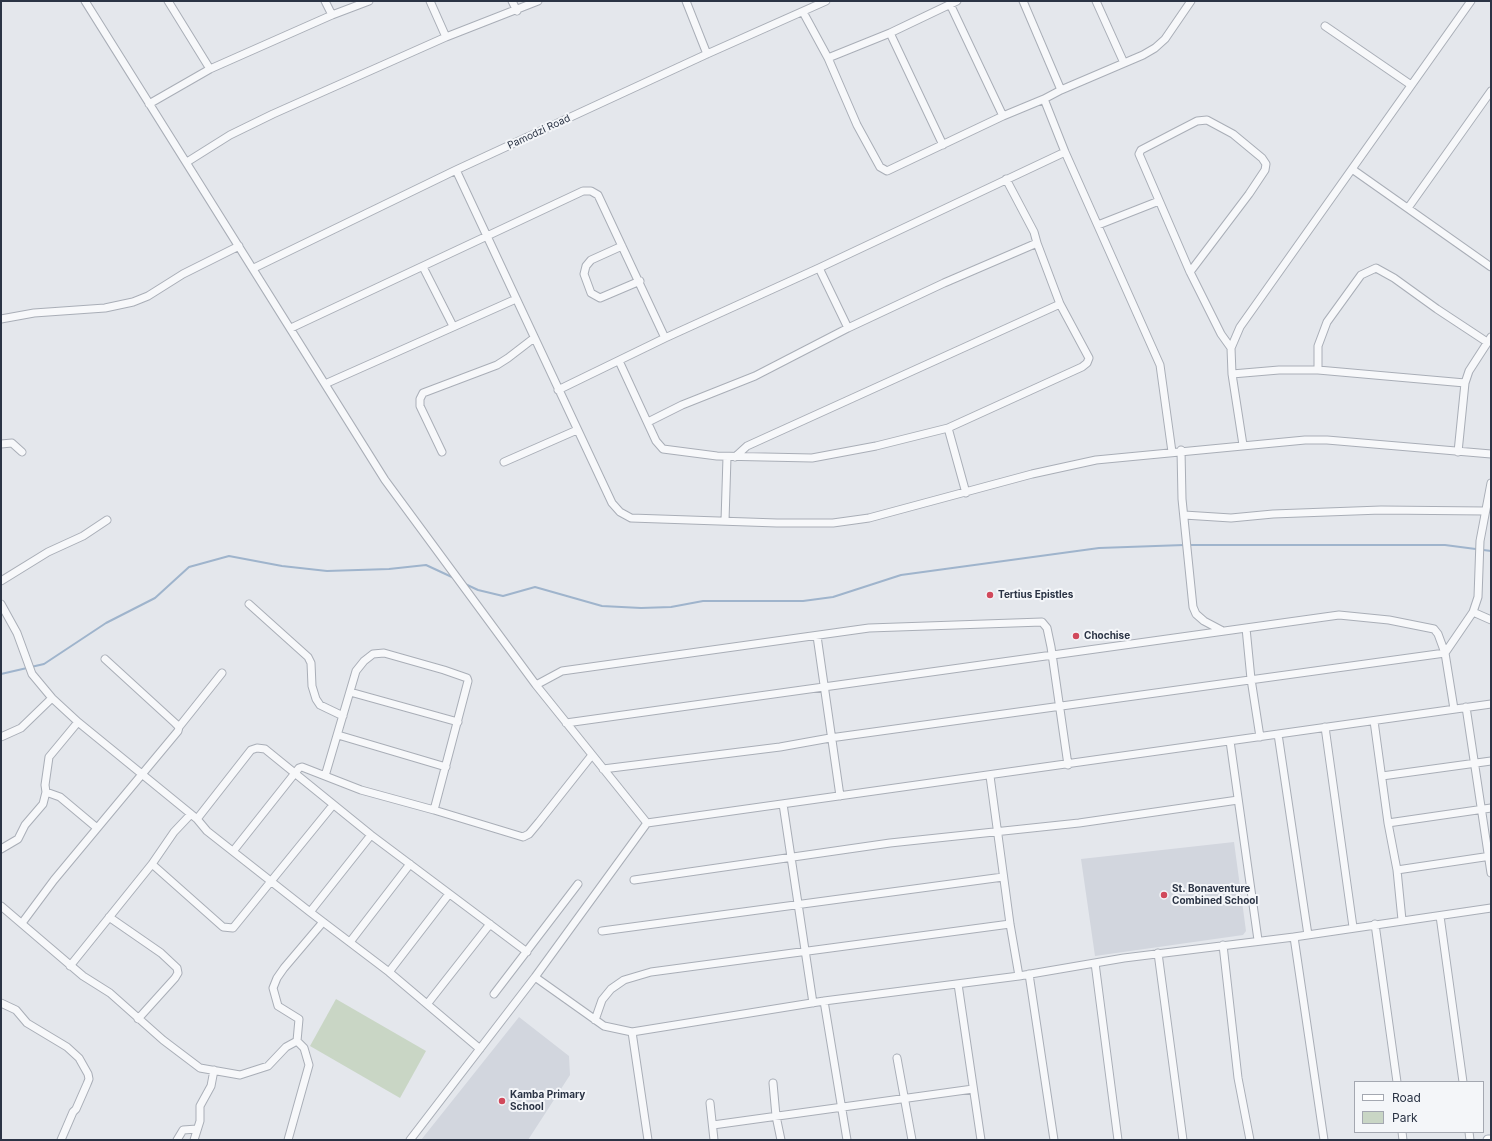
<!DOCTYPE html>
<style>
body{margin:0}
#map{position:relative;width:1492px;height:1141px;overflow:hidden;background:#e4e7ec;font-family:Inter,sans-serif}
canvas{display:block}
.frame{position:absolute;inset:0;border:2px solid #2b3445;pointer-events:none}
.legend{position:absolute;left:1354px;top:1081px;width:130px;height:52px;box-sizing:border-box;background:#f4f6f9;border:1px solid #a4a8b1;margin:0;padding:5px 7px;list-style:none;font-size:12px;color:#2b3445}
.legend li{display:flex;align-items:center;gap:8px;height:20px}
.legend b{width:20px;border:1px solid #a4a8b1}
</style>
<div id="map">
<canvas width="1492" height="1141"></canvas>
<div class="frame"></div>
<ul class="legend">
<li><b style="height:5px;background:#fff"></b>Road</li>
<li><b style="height:11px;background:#c9d6c5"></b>Park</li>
</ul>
</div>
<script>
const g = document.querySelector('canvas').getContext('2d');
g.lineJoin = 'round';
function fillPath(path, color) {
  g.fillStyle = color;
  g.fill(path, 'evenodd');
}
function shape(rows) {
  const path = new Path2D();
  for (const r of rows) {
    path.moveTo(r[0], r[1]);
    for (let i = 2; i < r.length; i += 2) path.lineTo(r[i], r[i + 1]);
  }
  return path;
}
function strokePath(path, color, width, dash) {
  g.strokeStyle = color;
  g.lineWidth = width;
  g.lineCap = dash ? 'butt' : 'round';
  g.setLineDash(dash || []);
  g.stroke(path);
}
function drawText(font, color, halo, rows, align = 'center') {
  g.font = font + ' Inter,sans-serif';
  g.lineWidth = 4;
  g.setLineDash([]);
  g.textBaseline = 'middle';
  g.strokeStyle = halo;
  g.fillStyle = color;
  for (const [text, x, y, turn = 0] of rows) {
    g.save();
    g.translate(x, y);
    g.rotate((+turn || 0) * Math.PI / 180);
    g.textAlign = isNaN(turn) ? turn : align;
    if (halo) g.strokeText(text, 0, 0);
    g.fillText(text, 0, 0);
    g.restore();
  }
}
fillPath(shape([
 [1234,842,1246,931,1243,935,1095,956,1081,859],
 [519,1017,569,1056,570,1075,528,1140,421,1140]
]), '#d2d6de');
fillPath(shape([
 [336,999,426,1051,400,1098,310,1046]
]), '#c9d6c5');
strokePath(shape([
 [1189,545,1445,545,1491,551],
 [463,583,478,590,503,596,535,587,602,606,641,608,671,607,703,601,803,601,833,597,901,575,1099,548,1184,545],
 [31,667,44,664,106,623,155,598,189,567,229,556,282,566,327,571,389,569,426,565,454,578],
 [1,674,27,668]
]), '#9fb4cc', 2);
const minor = shape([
 [85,1,385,480,536,685,647,823],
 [168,1,210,69],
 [325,1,332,15],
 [430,1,446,37],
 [512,1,517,11],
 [686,1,707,54],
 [1023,1,1061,90],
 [1096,1,1124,63],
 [950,4,1003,116],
 [803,12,828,58,857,125,880,167,887,171,1003,116,1044,99,1065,152,1160,365,1172,452],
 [1325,26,1411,85],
 [890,33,943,145],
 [828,58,890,33,957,1],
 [1044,99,1061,90,1143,55,1155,48,1165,39,1191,1],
 [149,104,210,69,332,15,369,1],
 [187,162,230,135,273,114,446,37,538,1],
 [1352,169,1491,267],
 [456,170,612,503,620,512,631,518,777,523,833,523,869,518,1032,474,1096,460,1305,440,1327,440,1491,454],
 [1006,179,1034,232,1037,243],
 [1408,208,1491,91],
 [1098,225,1159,201],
 [622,246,591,260,586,266,584,274,591,293,600,298,640,281],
 [423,267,453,326],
 [254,268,456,170,707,54,826,1],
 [819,268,848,328],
 [1190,272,1249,194,1265,170,1266,164,1262,158,1233,134,1207,120,1197,121,1141,150,1139,154,1190,272,1221,334,1231,348],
 [1,319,34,313,105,308,133,302,148,296,183,274,239,246],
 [291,328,583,191,591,191,598,195,665,338,558,390],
 [665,338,819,268,1065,152],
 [619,361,656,441,663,449,717,456,812,458,876,446,948,428,1082,367,1087,363,1089,358,1060,304,1037,243,944,283,848,328,755,376,682,405,648,422],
 [1318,370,1318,346,1327,322,1361,275,1376,268,1394,278,1437,309,1487,342],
 [1232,374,1279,370,1318,370,1465,383],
 [325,384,516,299],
 [948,428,966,493],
 [1,444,12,443,22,452],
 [1243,445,1232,374,1231,348,1240,327,1471,1],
 [1181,450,1182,499,1193,607,1196,614,1204,621,1221,630],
 [442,452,420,406,420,399,423,393,497,365,508,358,534,338],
 [1458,452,1465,383,1469,371,1491,337],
 [735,457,747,446,1060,304],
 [504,462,577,430],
 [1184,515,1231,518,1273,514,1381,510,1485,511],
 [725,521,727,457],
 [1,581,48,552,83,536,107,520],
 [1,604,17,633,32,674,52,698,78,722,197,819,207,831,310,912,389,972,480,1049],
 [249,604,308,657,311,663,312,686,316,699,320,705,343,716],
 [1473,612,1491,620],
 [1246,628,1251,679,1260,737],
 [817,636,840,796],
 [536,685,562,671,869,628,1042,622,1047,628,1051,647,1068,765],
 [350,692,458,722],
 [1466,707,1491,873],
 [1374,721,1388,823,1397,870,1402,920],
 [566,723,1339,615,1389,620,1434,629,1438,634,1445,653,1454,709],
 [179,727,222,673],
 [1325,727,1353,927],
 [1278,734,1308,935],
 [338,735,446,767],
 [1,737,21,728,52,698],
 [1230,741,1258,940],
 [603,769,780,747,830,738,1445,653,1473,612,1478,597,1480,541,1491,483],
 [325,776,356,671,364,661,373,654,384,653,444,670,467,678,468,681,434,810],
 [990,776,1010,924,1019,976],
 [1382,776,1491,761],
 [46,792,60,797,97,828],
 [783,804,813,1003],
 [191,814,174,832,152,864,223,927,233,928,333,805],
 [197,819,251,750,257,748,265,749,371,835,527,952],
 [1388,823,1491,808],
 [1,849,18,839,25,825,43,804,46,792,45,785,49,757,78,722],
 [234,850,299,768,302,767,361,790,434,810,523,837,529,834,539,822,592,755],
 [1397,870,1491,856],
 [634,880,890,843,1079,823,1238,800],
 [1,906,83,976,110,993,163,1040,200,1068,240,1075,268,1066,286,1047,297,1041],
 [310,912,371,835],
 [1440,916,1463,1082],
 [109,917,161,953,177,968,178,973,175,978,138,1019],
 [22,923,54,880,178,731,179,727,175,723,105,659],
 [1375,924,1397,1082],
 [602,931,1003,877],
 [1294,937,1324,1140],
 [350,942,410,864],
 [1223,945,1238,1078,1250,1140],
 [1158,953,1183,1140],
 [1095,963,1118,1140],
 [70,966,152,864],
 [389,972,449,894],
 [1029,974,1054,1140],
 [535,977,604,1026,632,1032,824,1001,1019,976,1124,958,1294,937,1491,908],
 [958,984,981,1140],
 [494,994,578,884],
 [824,1001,847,1140],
 [1,1003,16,1010,27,1023,67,1047,79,1058,88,1074,89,1079,87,1084,76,1109,73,1112,61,1140],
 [428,1003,490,924],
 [595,1020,602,1000,611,989,624,980,651,972,1010,924],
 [632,1032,648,1140],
 [897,1058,912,1140],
 [773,1083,776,1116,781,1140],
 [710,1103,714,1140],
 [713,1125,973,1089],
 [1402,1132,1403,1140],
 [1469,1132,1470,1140],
 [177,1140,183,1130,197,1129],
 [194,1140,200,1121,200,1106,211,1086,214,1070],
 [288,1140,309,1065,304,1048,297,1041,299,1019,278,1006,273,988,277,978,284,968,323,922],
 [410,1140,535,977,647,823,1491,704]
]);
const major = shape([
 [1488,1140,1491,1140]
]);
strokePath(minor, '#a9aeb7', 9);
strokePath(major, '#a3abb8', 11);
strokePath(minor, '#f7f8fa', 7);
strokePath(major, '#fff', 9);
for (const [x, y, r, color] of [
 [990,595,4,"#d1495b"],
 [1076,636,4,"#d1495b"],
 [1164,895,4,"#d1495b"],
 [502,1101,4,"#d1495b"]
]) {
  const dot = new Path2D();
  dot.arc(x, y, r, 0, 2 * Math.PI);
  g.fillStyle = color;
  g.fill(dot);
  strokePath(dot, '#f4f6f9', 1.5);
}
drawText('10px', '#2b3445', '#f4f6f9', [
 ["Pamodzi Road",539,132,-25]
]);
drawText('bold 10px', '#2b3445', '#f4f6f9', [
 ["Tertius Epistles",998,595],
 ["Chochise",1084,636],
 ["St. Bonaventure",1172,889],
 ["Combined School",1172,901],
 ["Kamba Primary",510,1095],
 ["School",510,1107]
], 'left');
</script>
